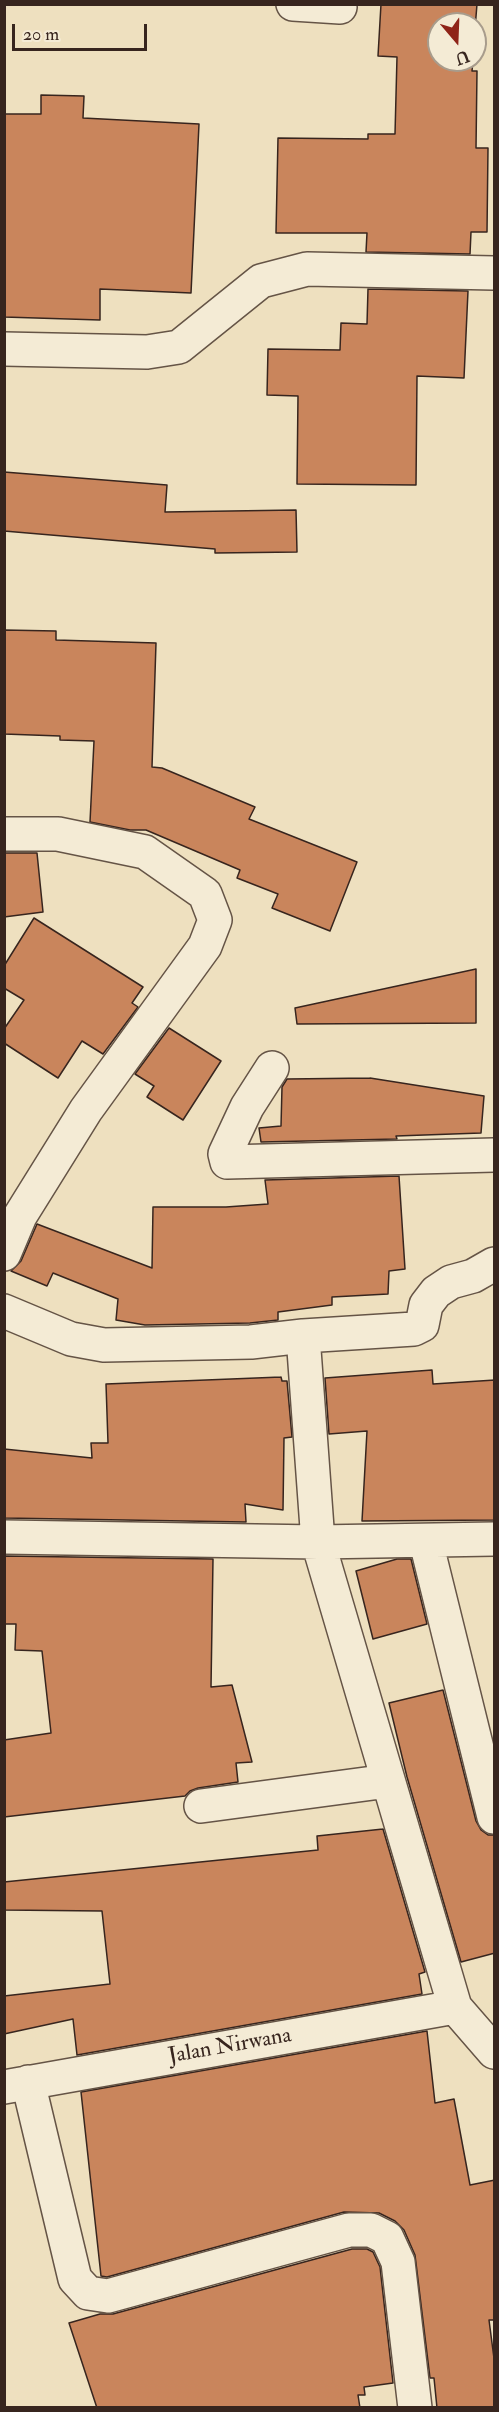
<!DOCTYPE html>
<style>
body{margin:0}
#map{position:relative;width:499px;height:2412px;overflow:hidden;background:#eee0bf;font-family:"IM FELL Double Pica",serif}
canvas{display:block}
.frame{position:absolute;inset:0;border:6px solid #37251e;pointer-events:none}
.north{position:absolute;left:427px;top:12px;width:60px;height:60px;box-sizing:border-box;background:#f4ebd5;border:2px solid #a89c8c;border-radius:50%;rotate:161deg;font-size:16px;font-weight:700;line-height:24px;text-align:center;color:#37251e}
.north::after{content:'';display:block;margin:auto;width:21px;height:27px;background:#8f2418;clip-path:polygon(50% 0,100% 100%,50% 72%,0 100%)}
.scale{position:absolute;left:12px;top:24px;width:135px;height:27px;box-sizing:border-box;border:3px solid #37251e;border-top:0;padding-left:8px;font-size:18px;line-height:21px;white-space:nowrap;color:#37251e;-webkit-text-stroke:4px #f4ebd5;paint-order:stroke}
</style>
<div id="map">
<canvas width="499" height="2412"></canvas>
<div class="frame"></div>
<div class="north">U</div>
<div class="scale">20 m</div>
</div>
<script>
const g = document.querySelector('canvas').getContext('2d');
g.lineJoin = 'round';
function fillPath(path, color) {
  g.fillStyle = color;
  g.fill(path, 'evenodd');
}
function shape(rows) {
  const path = new Path2D();
  for (const r of rows) {
    path.moveTo(r[0], r[1]);
    for (let i = 2; i < r.length; i += 2) path.lineTo(r[i], r[i + 1]);
  }
  return path;
}
function strokePath(path, color, width, dash) {
  g.strokeStyle = color;
  g.lineWidth = width;
  g.lineCap = dash ? 'butt' : 'round';
  g.setLineDash(dash || []);
  g.stroke(path);
}
function drawText(font, color, halo, rows, align = 'center') {
  g.font = font + ' "IM FELL Double Pica",serif';
  g.lineWidth = 6;
  g.setLineDash([]);
  g.textBaseline = 'middle';
  g.strokeStyle = halo;
  g.fillStyle = color;
  for (const [text, x, y, turn = 0] of rows) {
    g.save();
    g.translate(x, y);
    g.rotate((+turn || 0) * Math.PI / 180);
    g.textAlign = isNaN(turn) ? turn : align;
    if (halo) g.strokeText(text, 0, 0);
    g.fillText(text, 0, 0);
    g.restore();
  }
}
const building = shape([
 [381,4,477,4,475,29,475,24,439,24,439,60,473,60,472,71,477,71,476,148,488,148,487,232,471,232,470,254,366,252,367,233,276,233,278,138,368,139,368,134,395,134,397,57,378,56,381,4],
 [41,95,84,96,83,118,199,124,191,293,100,289,100,320,4,317,4,114,41,114,41,95],
 [368,289,468,291,464,378,417,376,416,485,297,484,298,396,267,395,268,349,340,350,341,323,367,324,368,289],
 [4,472,167,485,165,512,296,510,297,552,215,553,215,549,4,531,4,472],
 [4,630,56,631,56,640,156,643,152,767,162,768,255,807,249,819,357,862,330,931,272,908,278,894,237,878,240,870,146,830,130,830,90,822,94,741,60,740,60,736,4,734,4,630],
 [4,853,37,853,43,912,4,917,4,853],
 [34,918,143,987,132,1003,138,1007,103,1054,82,1041,58,1078,4,1043,4,1029,24,1000,4,988,4,966,34,918],
 [476,969,476,1023,297,1024,295,1008,476,969],
 [169,1028,221,1061,183,1120,147,1097,154,1086,135,1074,169,1028],
 [370,1078,484,1096,481,1133,396,1136,397,1139,261,1142,259,1128,281,1126,282,1087,287,1079,370,1078],
 [399,1176,405,1269,389,1271,388,1294,332,1297,332,1305,278,1312,278,1320,250,1323,145,1325,116,1320,118,1299,53,1273,47,1286,11,1271,21,1261,37,1224,152,1268,153,1207,226,1207,268,1204,265,1180,399,1176],
 [432,1370,433,1384,495,1380,495,1520,362,1521,367,1431,329,1434,325,1378,432,1370],
 [281,1377,282,1381,287,1381,292,1437,284,1438,283,1510,245,1504,246,1522,4,1518,4,1449,92,1458,91,1443,108,1443,106,1384,281,1377],
 [4,1556,213,1559,211,1687,232,1685,252,1762,236,1763,238,1782,198,1788,190,1791,185,1796,4,1817,4,1740,51,1733,42,1651,15,1650,16,1624,4,1624,4,1556],
 [397,1559,411,1559,427,1624,373,1639,356,1571,397,1559],
 [443,1690,476,1821,481,1830,488,1835,495,1835,495,1953,461,1962,407,1777,389,1703,443,1690],
 [383,1829,425,1972,419,1974,422,1994,77,2055,73,2019,4,2034,4,1996,110,1984,102,1911,4,1910,4,1882,318,1850,317,1836,383,1829],
 [427,2031,435,2103,454,2099,470,2185,495,2180,495,2320,489,2320,495,2366,495,2408,437,2408,434,2378,430,2378,415,2255,404,2230,395,2221,379,2213,344,2212,107,2277,101,2276,81,2092,427,2031],
 [352,2249,367,2249,373,2252,380,2267,393,2383,364,2387,365,2395,358,2395,360,2408,97,2408,69,2323,100,2314,113,2314,352,2249]
]);
fillPath(building, '#c9855c');
strokePath(building, '#37251e', 1.5);
const minor = shape([
 [293,4,340,7],
 [4,349,147,352,179,347,261,281,307,269,494,273],
 [4,834,58,834,145,852,205,894,215,920,205,946,86,1110,20,1216,4,1254],
 [272,1068,247,1107,225,1154,227,1162,494,1155],
 [4,1311,71,1339,104,1345,251,1342,303,1336,414,1329,422,1325,426,1305,436,1292,451,1282,473,1276,494,1264],
 [303,1336,318,1542,455,2007,494,2052],
 [4,1537,318,1542,494,1539],
 [426,1542,494,1817],
 [201,1806,388,1781],
 [28,2082,75,2279,88,2293,108,2296,349,2230,371,2230,387,2238,398,2262,415,2408],
 [4,2087,455,2007]
]);
strokePath(minor, '#655446', 36);
strokePath(minor, '#f4ebd5', 33);
drawText('22px', '#37251e', '#f4ebd5', [
 ["Jalan Nirwana",230,2047,-10]
]);
</script>
